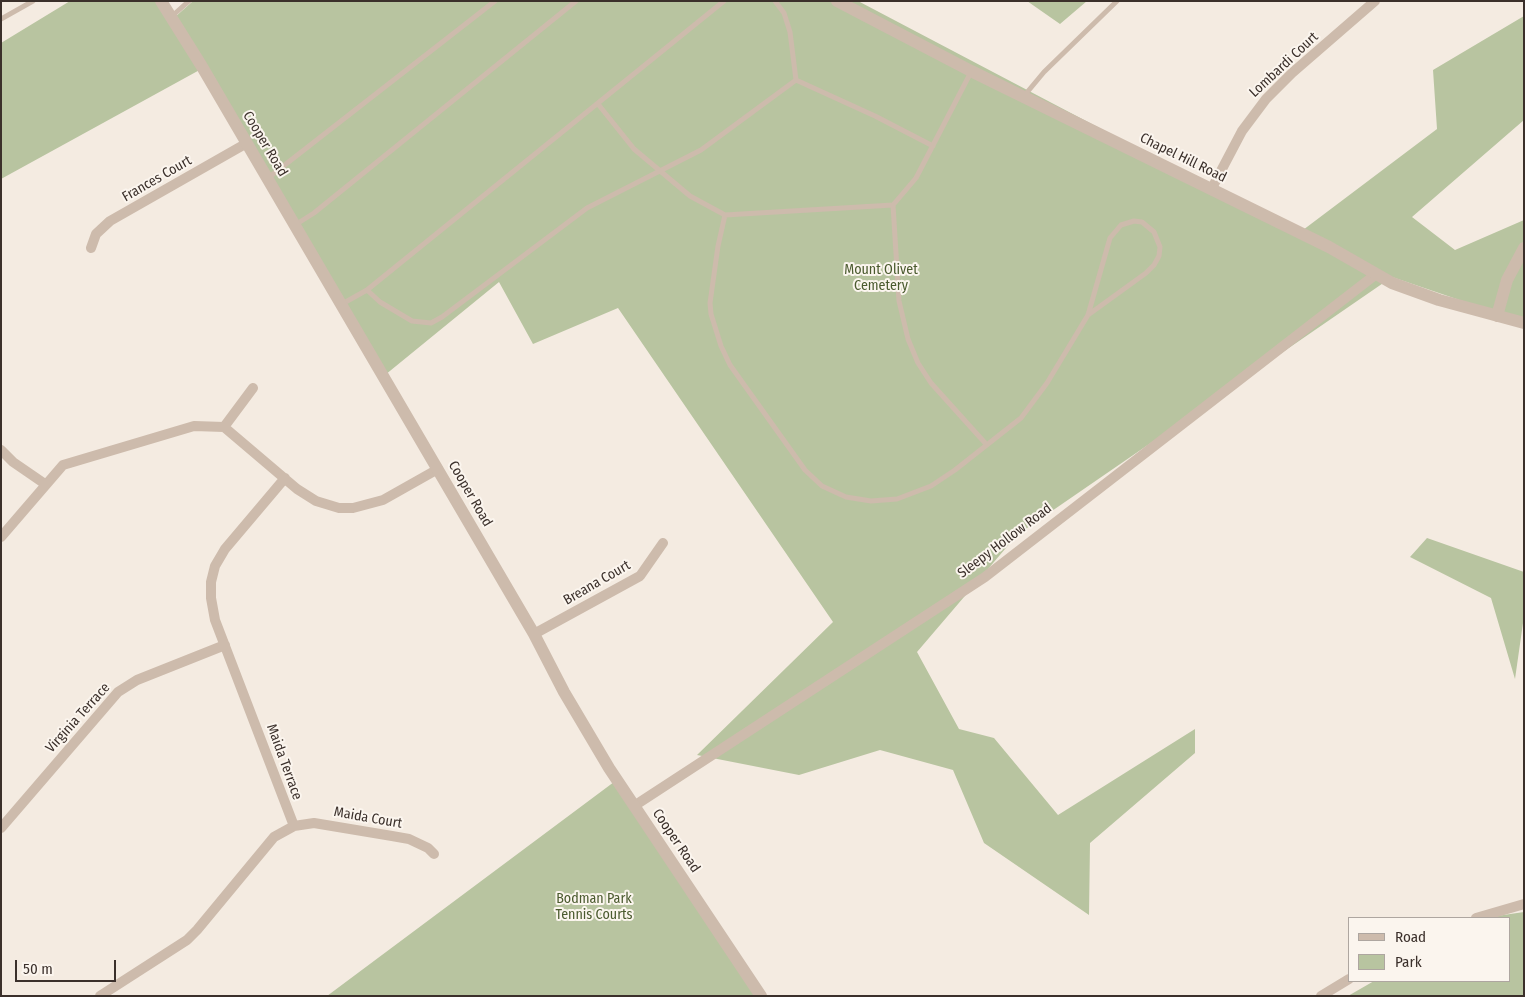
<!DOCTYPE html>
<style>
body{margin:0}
#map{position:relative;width:1525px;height:997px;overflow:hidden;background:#f4ebe1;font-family:"Fira Sans Condensed",sans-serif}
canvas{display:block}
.frame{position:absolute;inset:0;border:2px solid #3b302b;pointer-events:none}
.legend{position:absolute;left:1348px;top:917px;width:162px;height:65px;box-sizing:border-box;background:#fbf5ee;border:1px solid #aea6a0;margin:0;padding:6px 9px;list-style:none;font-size:15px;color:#3b302b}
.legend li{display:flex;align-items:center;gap:10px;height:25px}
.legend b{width:25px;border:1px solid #aea6a0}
.scale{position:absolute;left:15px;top:960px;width:101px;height:22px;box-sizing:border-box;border:2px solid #3b302b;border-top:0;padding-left:6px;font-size:15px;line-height:18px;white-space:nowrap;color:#3b302b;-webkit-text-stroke:4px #fbf5ee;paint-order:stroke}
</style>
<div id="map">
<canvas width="1525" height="997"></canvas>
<div class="frame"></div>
<ul class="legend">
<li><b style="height:6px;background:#cdbbac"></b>Road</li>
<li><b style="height:14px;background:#b8c4a0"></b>Park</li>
</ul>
<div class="scale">50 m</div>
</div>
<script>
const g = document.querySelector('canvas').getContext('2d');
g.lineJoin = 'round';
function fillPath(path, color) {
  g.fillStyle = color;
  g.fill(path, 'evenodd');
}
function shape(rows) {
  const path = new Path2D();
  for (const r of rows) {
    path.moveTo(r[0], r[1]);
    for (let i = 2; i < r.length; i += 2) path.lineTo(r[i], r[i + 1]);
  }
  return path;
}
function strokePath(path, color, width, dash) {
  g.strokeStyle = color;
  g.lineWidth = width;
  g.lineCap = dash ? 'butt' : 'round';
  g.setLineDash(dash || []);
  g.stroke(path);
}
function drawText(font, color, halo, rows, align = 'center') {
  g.font = font + ' "Fira Sans Condensed",sans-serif';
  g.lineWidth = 4;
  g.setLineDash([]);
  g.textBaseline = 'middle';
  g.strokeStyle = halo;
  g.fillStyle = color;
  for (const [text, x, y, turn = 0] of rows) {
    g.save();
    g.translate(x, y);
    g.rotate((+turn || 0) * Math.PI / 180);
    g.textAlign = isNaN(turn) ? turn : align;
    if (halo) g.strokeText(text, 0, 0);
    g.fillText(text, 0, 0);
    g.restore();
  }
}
fillPath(shape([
 [70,1,166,1,175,17,193,1,858,1,1299,233,1437,129,1433,70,1524,16,1524,120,1412,217,1455,250,1524,220,1524,322,1392,277,1017,535,917,652,959,729,994,738,1058,815,1195,729,1195,753,1090,843,1089,915,984,843,953,770,880,750,799,775,697,755,833,622,618,308,533,344,499,282,385,375,205,67,1,179,1,43],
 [1027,1,1087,1,1060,24],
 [1427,538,1524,572,1524,616,1515,679,1491,598,1410,557],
 [618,779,759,996,327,996],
 [1524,912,1524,996,1348,996,1374,981,1509,981,1509,918,1483,918]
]), '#b8c4a0');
strokePath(shape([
 [775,1,784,13,790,32,796,80,875,116,933,146],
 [171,17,189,1],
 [1,19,33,1],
 [971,72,916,178,893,205,899,301,908,339,918,363,931,383,986,444],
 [1024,96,1044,72,1117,1],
 [598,104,634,149,690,196,725,215,893,205],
 [268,178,495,1],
 [725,215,718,246,710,303,711,314,721,346,730,365,805,470,822,486,846,497,871,501,897,499,931,486,955,470,1021,418,1047,383,1088,315],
 [1134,221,1142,222,1154,232,1160,247,1159,256,1154,265,1146,273,1088,315,1110,238,1121,225,1134,221],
 [295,225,314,213,576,1],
 [367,290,380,302,412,321,431,323,442,317,587,208,701,150,796,80],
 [342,304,367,290,724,1]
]), '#cdbbac', 5);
strokePath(shape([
 [1212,188,1242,131,1266,99,1292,73,1375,1],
 [91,248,96,234,110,221,247,143],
 [224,427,253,388],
 [1,450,13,462,45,484],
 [285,478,225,549,215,566,211,582,211,598,215,620,294,826],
 [1,537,63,465,194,426,224,427,297,489,316,501,339,508,353,508,383,500,438,469],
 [534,634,640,576,663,543],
 [634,806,985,577,1375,275],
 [1,828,118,692,137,680,225,645],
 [1476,918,1524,904],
 [100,996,187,940,197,930,274,837,294,826,314,823,392,836,409,839,428,848,434,854],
 [1321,996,1349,979]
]), '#cdbbac', 10);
strokePath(shape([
 [161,1,201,65,534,634,564,692,609,768,761,996],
 [837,1,971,71,1329,247,1392,283,1439,300,1524,323],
 [1497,316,1507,280,1524,248]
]), '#cdbbac', 12);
drawText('14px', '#3b302b', '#fbf5ee', [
 ["Lombardi Court",1284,65,-43],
 ["Cooper Road",265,144,59],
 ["Chapel Hill Road",1183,158,26],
 ["Frances Court",157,179,-30],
 ["Cooper Road",470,494,60],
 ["Sleepy Hollow Road",1005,541,-37],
 ["Breana Court",597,583,-30],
 ["Virginia Terrace",78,718,-48],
 ["Maida Terrace",284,762,70],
 ["Maida Court",368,818,10],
 ["Cooper Road",676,841,56]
]);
drawText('14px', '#4a5a2e', '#fbf5ee', [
 ["Mount Olivet",881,270],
 ["Cemetery",881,286],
 ["Bodman Park",594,899],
 ["Tennis Courts",594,915]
]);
</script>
